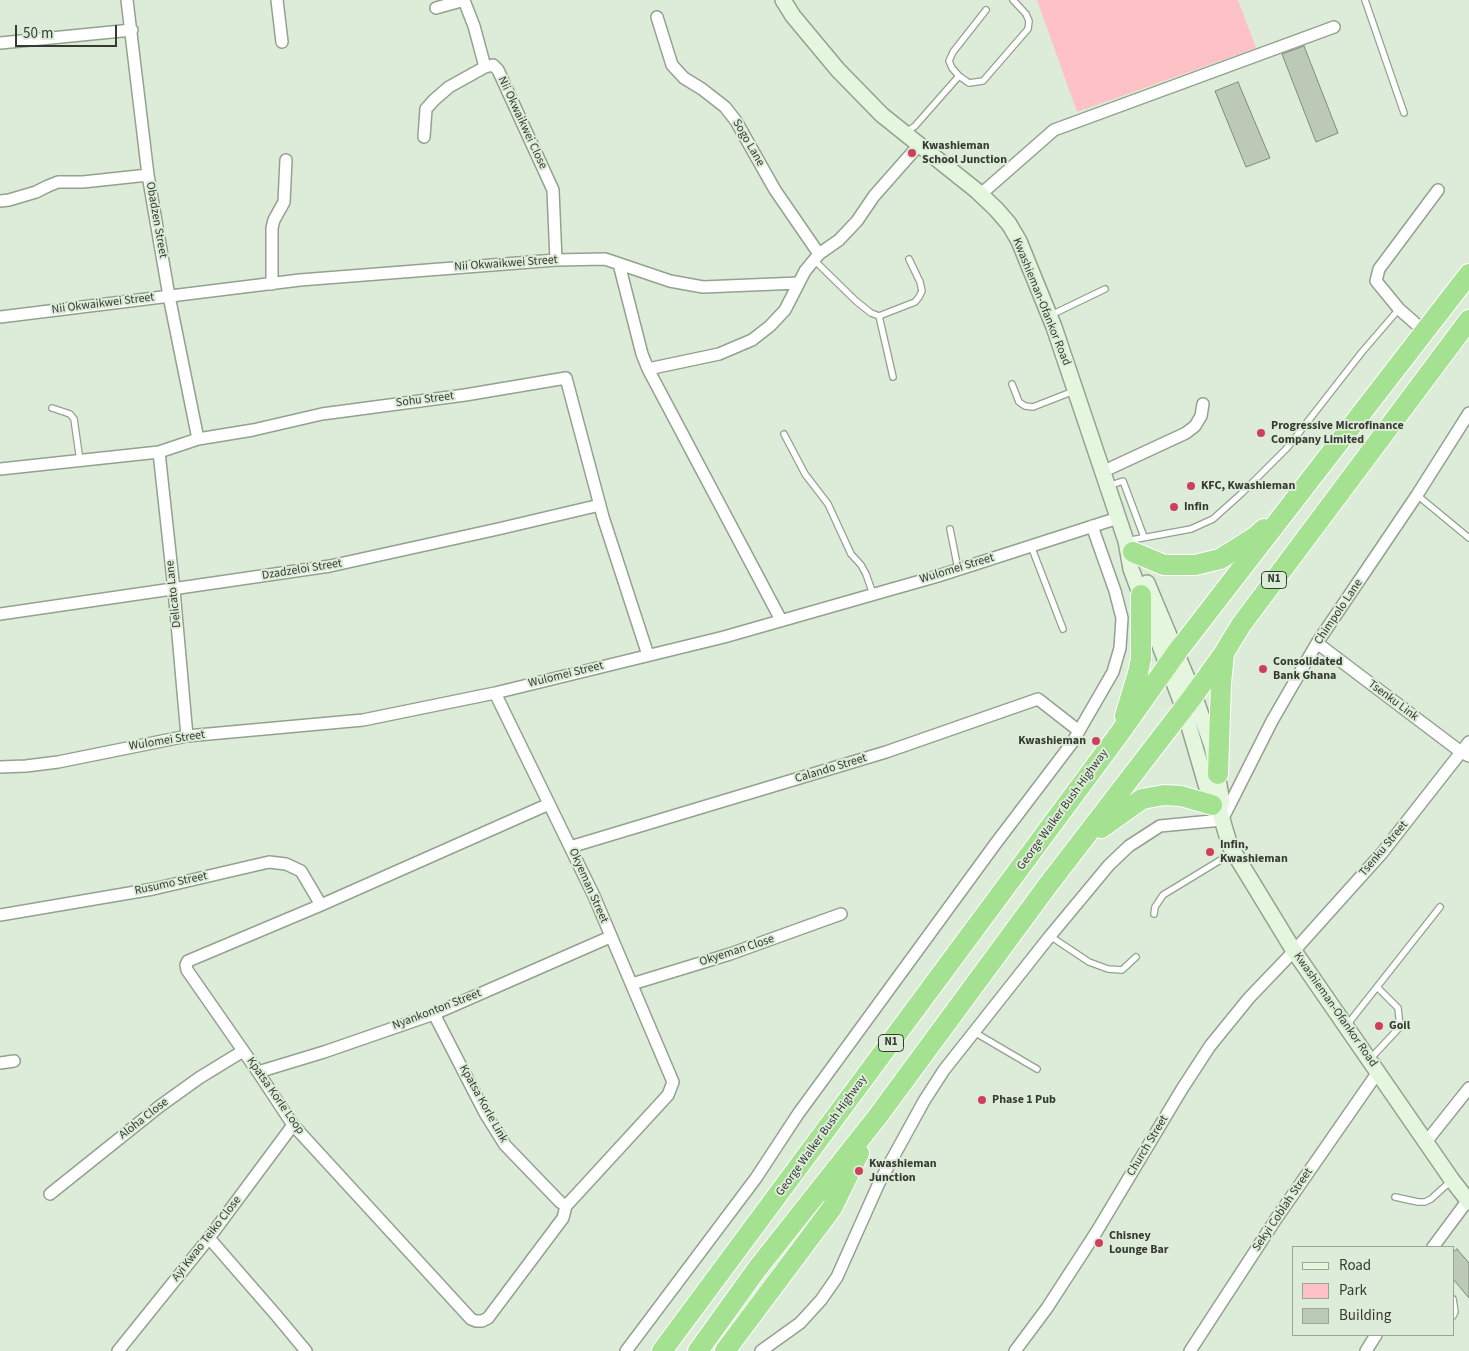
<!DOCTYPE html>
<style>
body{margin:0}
#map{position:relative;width:1469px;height:1351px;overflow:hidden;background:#ddecd8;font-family:"Source Sans 3",sans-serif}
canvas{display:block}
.legend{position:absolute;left:1292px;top:1246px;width:162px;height:90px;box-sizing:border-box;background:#ddecd8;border:1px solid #9aa596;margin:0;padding:6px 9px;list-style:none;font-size:15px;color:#353b33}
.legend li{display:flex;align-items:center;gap:10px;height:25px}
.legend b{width:25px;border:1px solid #9aa596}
.scale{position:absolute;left:15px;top:25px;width:102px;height:22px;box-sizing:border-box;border:2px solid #353b33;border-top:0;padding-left:6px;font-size:15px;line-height:18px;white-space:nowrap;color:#353b33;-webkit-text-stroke:4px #ddecd8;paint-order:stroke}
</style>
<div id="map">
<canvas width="1469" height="1351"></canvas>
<ul class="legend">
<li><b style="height:6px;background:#e4f6de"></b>Road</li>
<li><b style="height:14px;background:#fec1c6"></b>Park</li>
<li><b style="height:14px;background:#bbc9b6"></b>Building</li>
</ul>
<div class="scale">50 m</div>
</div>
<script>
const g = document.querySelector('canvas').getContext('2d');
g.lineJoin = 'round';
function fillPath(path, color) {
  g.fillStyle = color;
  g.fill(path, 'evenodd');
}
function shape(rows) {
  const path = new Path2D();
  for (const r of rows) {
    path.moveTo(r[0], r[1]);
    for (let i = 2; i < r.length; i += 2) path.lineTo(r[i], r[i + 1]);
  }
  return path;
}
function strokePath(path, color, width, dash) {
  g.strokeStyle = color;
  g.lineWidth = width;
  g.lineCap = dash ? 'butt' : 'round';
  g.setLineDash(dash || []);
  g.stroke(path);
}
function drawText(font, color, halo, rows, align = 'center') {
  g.font = font + ' "Source Sans 3",sans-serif';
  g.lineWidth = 4;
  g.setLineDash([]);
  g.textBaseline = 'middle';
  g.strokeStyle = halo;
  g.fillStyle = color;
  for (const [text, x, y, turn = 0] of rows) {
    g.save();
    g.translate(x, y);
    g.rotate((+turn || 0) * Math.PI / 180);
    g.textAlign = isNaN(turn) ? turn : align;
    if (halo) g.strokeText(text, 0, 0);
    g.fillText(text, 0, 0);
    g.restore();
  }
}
fillPath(shape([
 [1037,0,1238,0,1256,48,1077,112]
]), '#fec1c6');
const building = shape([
 [1304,46,1338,133,1316,142,1282,54,1304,46],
 [1238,82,1270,158,1246,167,1215,91,1238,82],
 [1457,1249,1469,1263,1469,1298,1453,1279,1453,1252,1457,1249]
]);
fillPath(building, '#bbc9b6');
strokePath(building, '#7e8b7a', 1);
const lane = shape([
 [1365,0,1404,113],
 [959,76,969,83,983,81,1028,29,1029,21,1026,14,1013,0],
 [906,132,915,126,959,76,952,68,949,61,953,52,986,10],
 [814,260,856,301,871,313,879,316],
 [879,316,915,302,919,297,922,291,920,282,909,259],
 [879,316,893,377],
 [1049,316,1105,289],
 [1012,384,1019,402,1025,406,1033,407,1074,391],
 [52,408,70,414,74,419,80,461],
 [784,434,805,474,828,504,851,554,861,565,866,574,873,594],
 [1108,486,1123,481,1144,537],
 [1417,495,1469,538],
 [950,529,958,569],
 [1126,541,1191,529,1213,519,1242,493,1287,448,1362,352,1399,309],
 [1031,546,1063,629],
 [1154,914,1155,907,1163,895,1232,853],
 [1050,936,1089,962,1108,969,1122,970,1136,957],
 [1347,1025,1440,907],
 [974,1032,1037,1069],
 [1370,1059,1400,1027,1398,1008,1377,987],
 [1395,1197,1418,1202,1425,1202,1431,1199,1452,1180],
 [1453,1299,1455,1312,1453,1316]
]);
const street = shape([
 [127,0,148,175,169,296,198,439],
 [277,0,282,42],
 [436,8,461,1,465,3,474,26,485,67],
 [657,17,672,65,684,78,702,89,725,107,736,121,775,190,819,254],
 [0,43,132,30],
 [424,137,426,109,434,100,449,87,485,67,493,65,498,70,553,190,556,260],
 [981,194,1054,130,1334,27],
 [0,201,9,200,36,192,48,186,58,182,83,182,148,175],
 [619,264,642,354,648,369,781,620],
 [272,284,272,228,274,220,284,202,286,160],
 [0,317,300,280,556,260,605,259,670,281,703,287,799,283],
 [1424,331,1399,309,1376,281,1379,269,1438,190],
 [648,369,719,354,752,340,770,326,785,310,805,271,819,254,839,240,857,221,874,196,919,145],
 [159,452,174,590,187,736],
 [0,469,159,452,198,439,253,430,322,414,465,395,566,378,603,517,648,655],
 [1102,472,1186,433,1195,426,1201,416,1203,404],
 [0,614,330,566,498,529,600,505],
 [1317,643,1461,752,1469,756],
 [495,693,594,896,673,1082,668,1095,566,1206,563,1218,488,1318,482,1321,476,1321,471,1319,293,1125,258,1072,187,970,186,965,188,961,321,905,549,804],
 [0,767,26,766,58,762,187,736,363,720,495,693,724,637,938,576,1118,518],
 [570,847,886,752,1038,699,1079,731],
 [0,915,153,889,269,862,286,864,301,871,321,905],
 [632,984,730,954,841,914],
 [434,1014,485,1113,505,1145,560,1202,566,1206],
 [0,1063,14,1061],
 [258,1072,324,1052,434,1014,610,937],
 [1426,1142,1469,1088],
 [50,1194,160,1106,199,1078,243,1051],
 [209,1238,276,1315,306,1351],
 [1433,1247,1468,1200],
 [118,1351,209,1238,293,1125],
 [626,1351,756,1178,798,1114,996,843,1072,743,1113,672,1120,648,1122,618,1115,591,1092,526],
 [761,1351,800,1323,821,1300,837,1277,879,1183,924,1101,944,1070,1050,936,1109,865,1129,846,1160,826,1222,820,1272,721,1317,643,1417,495,1469,413],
 [1015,1351,1047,1308,1097,1231,1182,1089,1210,1046,1249,998,1294,951,1382,853,1469,742],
 [1190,1351,1276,1219,1378,1072],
 [1366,1351,1376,1335]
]);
const secondary = shape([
 [783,0,793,16,838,70,882,115,977,191,996,209,1009,224,1019,241,1054,327,1126,541,1131,569,1184,709,1212,805,1218,809],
 [1147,583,1194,695,1212,746,1222,802,1219,809,1230,846,1294,951,1452,1180,1469,1202]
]);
const highway = shape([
 [1133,552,1164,565,1195,565,1220,559,1255,537,1264,529],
 [1125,716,1138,673,1141,659,1141,595],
 [1218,774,1221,683,1224,654],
 [1101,828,1142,799,1164,795,1181,796,1212,805],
 [662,1351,1119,734,1177,652,1469,274],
 [698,1351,757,1269,878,1116,1048,885,1194,695,1224,653,1241,625,1469,320],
 [725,1351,832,1208,859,1153]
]);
strokePath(lane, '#93a18f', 8);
strokePath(street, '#93a18f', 14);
strokePath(secondary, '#93a18f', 18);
strokePath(highway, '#fff', 22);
strokePath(lane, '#fff', 5.5);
strokePath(street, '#fff', 11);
strokePath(secondary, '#e4f6de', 15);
strokePath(highway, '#a4e190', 20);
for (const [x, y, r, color] of [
 [912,153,5,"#cf3f5c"],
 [1261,433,5,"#cf3f5c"],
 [1191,486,5,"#cf3f5c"],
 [1174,507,5,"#cf3f5c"],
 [1263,669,5,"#cf3f5c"],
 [1096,741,5,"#cf3f5c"],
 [1210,852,5,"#cf3f5c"],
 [1379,1026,5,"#cf3f5c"],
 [982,1100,5,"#cf3f5c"],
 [859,1171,5,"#cf3f5c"],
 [1099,1243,5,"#cf3f5c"]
]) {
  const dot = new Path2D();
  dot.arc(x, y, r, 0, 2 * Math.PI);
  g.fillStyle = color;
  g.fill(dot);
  strokePath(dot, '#ddecd8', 2);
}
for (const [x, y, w] of [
 [1274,580,25],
 [891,1043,25]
]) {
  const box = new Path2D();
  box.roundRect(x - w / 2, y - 8.5, w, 17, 4);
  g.fillStyle = '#ddecd8';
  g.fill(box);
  strokePath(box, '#353b33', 1);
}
drawText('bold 11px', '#353b33', null, [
 ["N1",1274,580],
 ["N1",891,1043]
]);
drawText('12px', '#353b33', '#ddecd8', [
 ["Nii Okwaikwei Close",522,123,65],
 ["Sogo Lane",748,143,60],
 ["Obadzen Street",156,220,80],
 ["Nii Okwaikwei Street",506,264,-4],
 ["Kwashieman-Ofankor Road",1041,302,68],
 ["Nii Okwaikwei Street",103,304,-7],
 ["Sohu Street",425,400,-7],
 ["Wulomei Street",957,569,-17],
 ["Dzadzeloi Street",302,570,-9],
 ["Delicato Lane",174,594,-96],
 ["Chimpolo Lane",1339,612,-56],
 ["Wulomei Street",566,675,-14],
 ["Tsenku Link",1393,701,37],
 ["Wulomei Street",167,741,-9],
 ["Calando Street",831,769,-17],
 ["George Walker Bush Highway",1063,810,-54],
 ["Tsenku Street",1384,849,-50],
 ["Rusumo Street",171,884,-12],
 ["Okyeman Street",588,886,66],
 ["Okyeman Close",737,951,-18],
 ["Nyankonton Street",437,1010,-21],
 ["Kwashieman-Ofankor Road",1335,1010,55],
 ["Kpatsa Korle Loop",275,1096,55],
 ["Kpatsa Korle Link",483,1104,61],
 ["Aloha Close",144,1119,-38],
 ["George Walker Bush Highway",822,1136,-54],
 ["Church Street",1148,1146,-59],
 ["Sekyi Coblah Street",1283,1210,-56],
 ["Ayi Kwao Teiko Close",207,1239,-52]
]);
drawText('bold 12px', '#353b33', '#ddecd8', [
 ["Kwashieman",922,146],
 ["School Junction",922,160],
 ["Progressive Microfinance",1271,426],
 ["Company Limited",1271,440],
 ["KFC, Kwashieman",1201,486],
 ["Infin",1184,507],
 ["Consolidated",1273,662],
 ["Bank Ghana",1273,676],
 ["Kwashieman",1086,741,"right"],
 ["Infin,",1220,845],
 ["Kwashieman",1220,859],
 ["Goil",1389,1026],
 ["Phase 1 Pub",992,1100],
 ["Kwashieman",869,1164],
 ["Junction",869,1178],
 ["Chisney",1109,1236],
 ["Lounge Bar",1109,1250]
], 'left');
</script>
